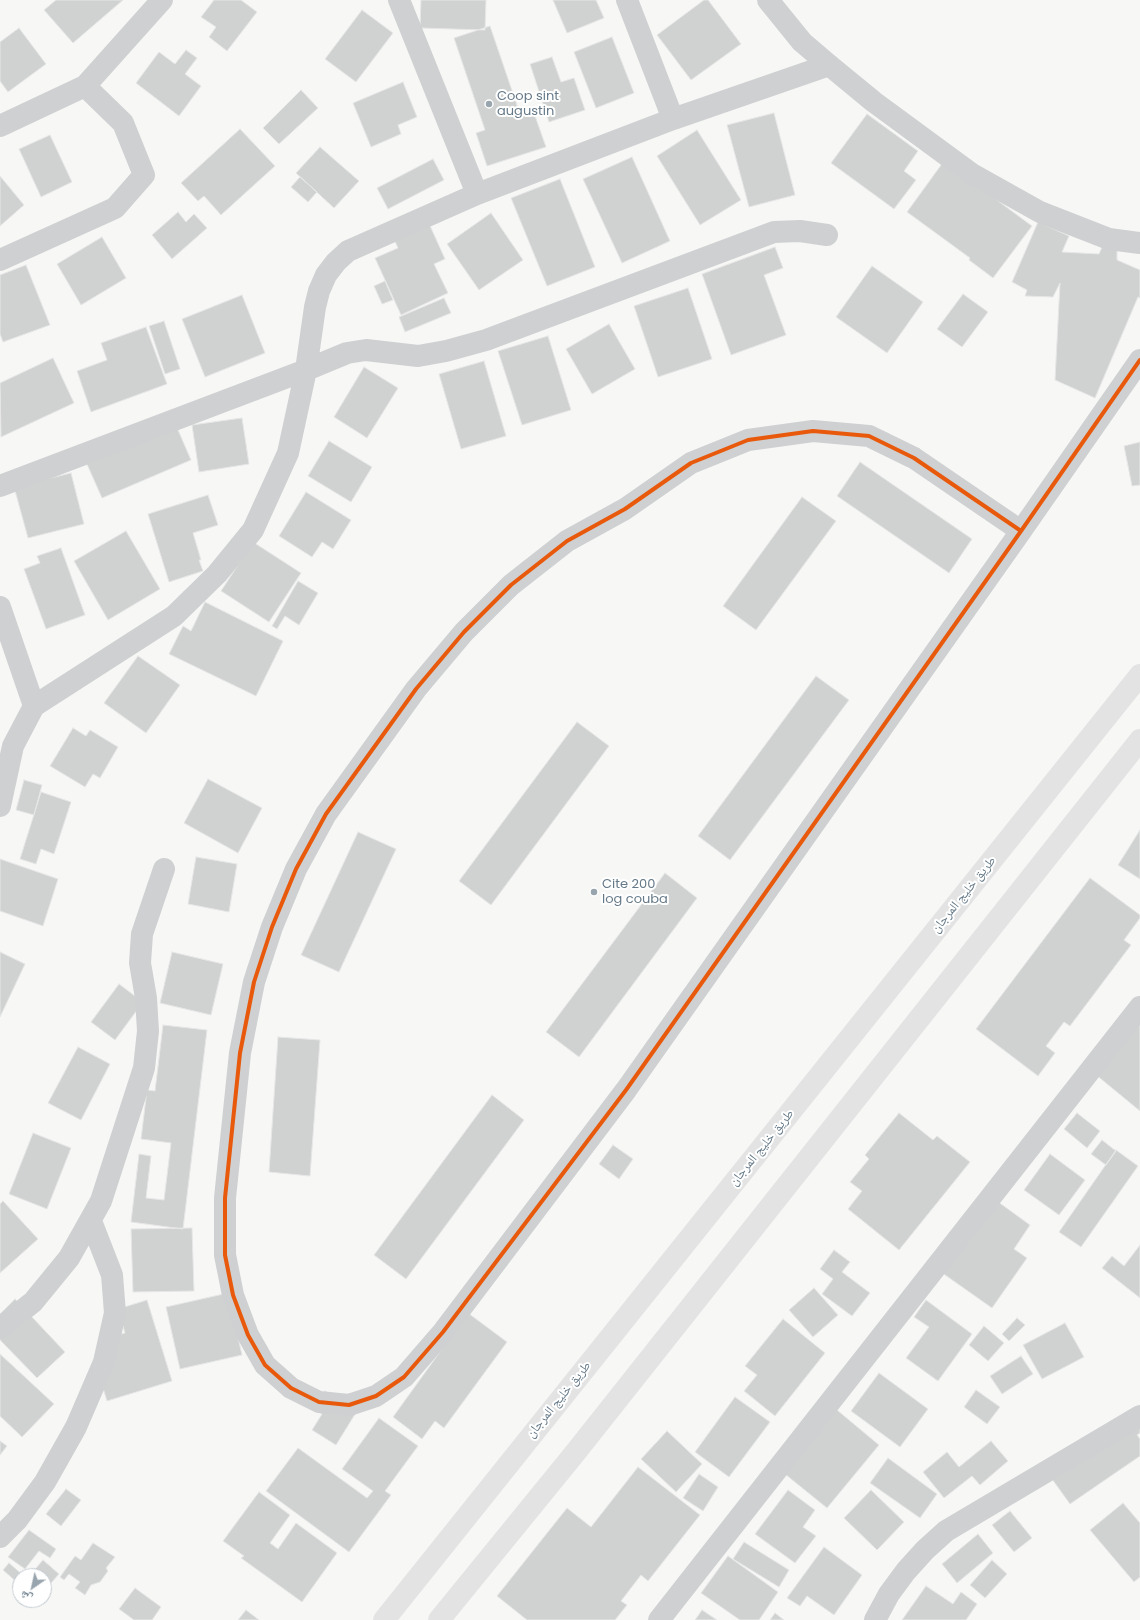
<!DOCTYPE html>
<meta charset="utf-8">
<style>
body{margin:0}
#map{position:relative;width:1140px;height:1620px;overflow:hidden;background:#f7f7f6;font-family:Poppins,"Noto Naskh Arabic",sans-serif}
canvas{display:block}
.north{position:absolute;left:12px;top:1568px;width:40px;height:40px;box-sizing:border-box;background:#fff;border:1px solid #c1c9cf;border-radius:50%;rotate:214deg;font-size:11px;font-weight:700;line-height:16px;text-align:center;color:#657988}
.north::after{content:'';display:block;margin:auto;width:14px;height:18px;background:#98a5ae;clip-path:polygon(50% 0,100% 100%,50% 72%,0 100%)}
</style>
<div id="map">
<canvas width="1140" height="1620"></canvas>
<div class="north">ش</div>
</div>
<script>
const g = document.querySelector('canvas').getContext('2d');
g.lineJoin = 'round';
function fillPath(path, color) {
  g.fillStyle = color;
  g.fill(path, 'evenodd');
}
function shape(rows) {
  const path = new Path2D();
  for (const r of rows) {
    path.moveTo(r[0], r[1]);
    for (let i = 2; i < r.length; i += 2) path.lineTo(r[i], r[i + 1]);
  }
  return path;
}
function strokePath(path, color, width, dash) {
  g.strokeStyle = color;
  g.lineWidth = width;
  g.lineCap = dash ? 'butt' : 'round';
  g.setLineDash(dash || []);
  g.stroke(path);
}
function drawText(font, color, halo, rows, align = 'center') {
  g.font = font + ' Poppins,"Noto Naskh Arabic",sans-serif';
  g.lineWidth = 4;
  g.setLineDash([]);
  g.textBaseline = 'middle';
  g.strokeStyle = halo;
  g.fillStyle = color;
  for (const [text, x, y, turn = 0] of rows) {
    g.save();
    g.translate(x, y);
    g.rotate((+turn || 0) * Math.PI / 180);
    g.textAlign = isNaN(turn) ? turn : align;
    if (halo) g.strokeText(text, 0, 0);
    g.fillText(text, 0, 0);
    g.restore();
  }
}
const building = shape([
 [56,0,123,0,73,43,44,10,56,0],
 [214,0,241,0,257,12,227,51,209,37,216,27,201,17,214,0],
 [421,0,486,0,485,30,420,28,421,0],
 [553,0,596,0,604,18,567,33,553,0],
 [704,0,708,0,741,44,691,80,657,35,704,0],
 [362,10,393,33,356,82,325,59,362,10],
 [490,26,520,114,533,110,546,147,487,166,476,133,485,130,454,38,490,26],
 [19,28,46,64,8,92,0,81,0,42,19,28],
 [612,37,634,93,596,108,574,52,612,37],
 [186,50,197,58,185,74,201,86,179,116,136,83,159,52,175,64,186,50],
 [552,57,561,82,574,78,585,110,549,122,530,64,552,57],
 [403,82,417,117,398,125,401,134,371,147,353,103,403,82],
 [301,90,318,108,279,144,263,128,301,90],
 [774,113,795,195,749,207,727,125,774,113],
 [867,114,918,151,904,171,916,180,894,209,831,163,867,114],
 [240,129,275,166,221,215,204,196,198,201,181,183,240,129],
 [697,130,741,200,700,225,657,156,697,130],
 [50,135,72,182,41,197,19,149,50,135],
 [320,147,359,181,334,208,296,173,320,147],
 [632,157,670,241,622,263,583,179,632,157],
 [433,159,444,180,388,209,377,188,433,159],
 [944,161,1032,226,993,278,969,260,970,258,907,212,944,161],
 [0,176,24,205,0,226,0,176],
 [300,177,317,192,308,202,291,187,300,177],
 [560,179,595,267,547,286,511,198,560,179],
 [178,212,186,222,194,214,207,228,172,259,152,235,178,212],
 [491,213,523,260,479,290,447,244,491,213],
 [427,219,445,259,434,264,448,293,401,315,375,258,398,248,392,235,427,219],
 [1038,222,1069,236,1062,252,1099,254,1104,242,1117,249,1117,260,1140,270,1140,298,1138,297,1095,398,1055,380,1060,283,1053,297,1025,296,1027,290,1012,282,1038,222],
 [102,237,126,278,81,305,57,264,102,237],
 [775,247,783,268,764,275,786,335,731,355,702,274,775,247],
 [26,265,50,325,3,342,0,334,0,275,26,265],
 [872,266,923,302,887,353,836,317,872,266],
 [385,281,393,300,382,304,374,286,385,281],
 [688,288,712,359,658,377,634,306,688,288],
 [963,294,988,312,962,347,937,329,963,294],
 [242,295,265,353,205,377,182,319,242,295],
 [444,298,451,313,405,332,399,317,444,298],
 [164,321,180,369,165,374,149,326,164,321],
 [609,324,635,369,592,394,566,349,609,324],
 [146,327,167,384,91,412,77,371,107,360,101,343,146,327],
 [548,336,571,410,522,425,498,351,548,336],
 [53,358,74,403,1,437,0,383,53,358],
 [484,361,506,436,461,449,439,374,484,361],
 [364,367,398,388,367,438,334,417,364,367],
 [242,418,249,464,199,472,192,425,242,418],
 [175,423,191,460,102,498,86,462,175,423],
 [329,441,372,467,351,502,308,476,329,441],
 [1140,442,1140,485,1132,486,1124,446,1140,442],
 [860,462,972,539,949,573,837,496,860,462],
 [71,473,84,524,28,538,14,487,71,473],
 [306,492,351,520,333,549,322,542,312,557,279,536,306,492],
 [208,495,218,525,193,533,201,560,199,560,203,571,169,582,148,514,208,495],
 [802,497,836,521,756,630,723,606,802,497],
 [126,531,160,589,108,620,74,561,126,531],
 [253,542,301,573,269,622,221,591,253,542],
 [61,548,85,615,46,629,24,569,40,563,37,556,61,548],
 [298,581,318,593,299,625,285,616,277,629,272,626,298,581],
 [205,602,283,641,256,696,169,654,183,626,191,631,205,602],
 [138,656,180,685,146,733,104,703,138,656],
 [816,676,849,700,730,860,698,836,816,676],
 [577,722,609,746,491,905,459,881,577,722],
 [73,728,86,736,90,730,118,747,100,778,93,774,85,787,50,766,73,728],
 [208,779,262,808,238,853,184,823,208,779],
 [24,780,42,785,34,815,16,810,24,780],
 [41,792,71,802,54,854,41,849,36,864,20,859,41,792],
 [1140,830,1140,879,1118,865,1140,830],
 [358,832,396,849,339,972,301,955,358,832],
 [196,857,237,864,229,912,188,904,196,857],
 [0,859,58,879,43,926,0,911,0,859],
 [665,873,697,898,579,1057,546,1032,665,873],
 [1090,878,1140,915,1140,918,1124,940,1131,945,1070,1026,1064,1022,1046,1046,1055,1053,1038,1076,976,1029,1090,878],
 [0,952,25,964,0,1017,0,952],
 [172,952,223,964,211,1015,160,1003,172,952],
 [119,984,143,1002,115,1040,91,1022,119,984],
 [1140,1020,1140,1111,1095,1074,1140,1020],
 [163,1025,207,1030,183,1229,131,1222,139,1154,151,1156,146,1198,164,1200,171,1143,141,1139,147,1090,155,1091,163,1025],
 [278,1037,320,1040,310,1176,269,1172,278,1037],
 [78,1047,110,1064,81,1120,48,1103,78,1047],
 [492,1095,524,1120,406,1279,374,1255,492,1095],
 [899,1113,933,1140,937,1136,970,1162,899,1250,848,1209,862,1191,850,1182,869,1159,865,1155,899,1113],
 [1077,1113,1100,1131,1087,1148,1064,1129,1077,1113],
 [33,1133,71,1148,47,1209,9,1194,33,1133],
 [1102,1140,1116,1151,1106,1165,1091,1154,1102,1140],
 [613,1145,633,1159,619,1179,599,1164,613,1145],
 [1116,1150,1138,1166,1081,1247,1059,1232,1116,1150],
 [1050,1154,1085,1180,1059,1215,1024,1190,1050,1154],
 [990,1196,1030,1225,1014,1249,1027,1258,992,1308,938,1270,990,1196],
 [3,1201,38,1239,0,1273,0,1204,3,1201],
 [192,1228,194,1291,133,1292,131,1229,192,1228],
 [1140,1245,1140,1298,1102,1268,1112,1256,1124,1266,1140,1245],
 [834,1250,850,1262,842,1272,870,1293,852,1316,822,1294,833,1279,820,1269,834,1250],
 [814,1288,838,1315,813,1337,789,1310,814,1288],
 [228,1293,242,1355,180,1369,166,1307,228,1293],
 [15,1299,65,1352,37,1378,0,1340,0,1314,15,1299],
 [147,1300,172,1381,107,1401,95,1362,110,1337,125,1333,118,1309,147,1300],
 [926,1300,972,1334,938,1381,906,1358,929,1327,914,1317,926,1300],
 [468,1313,507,1342,444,1428,435,1421,422,1439,393,1417,468,1313],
 [1017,1318,1025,1325,1009,1341,1002,1334,1017,1318],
 [783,1319,825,1353,775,1416,744,1391,757,1375,745,1366,783,1319],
 [1065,1323,1084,1357,1042,1379,1023,1345,1065,1323],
 [984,1326,1004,1343,988,1361,969,1345,984,1326],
 [0,1354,54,1404,22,1437,0,1416,0,1354],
 [1021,1356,1033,1374,1002,1394,990,1376,1021,1356],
 [879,1373,928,1409,900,1447,851,1411,879,1373],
 [976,1390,1000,1407,987,1424,964,1407,976,1390],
 [325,1391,357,1411,336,1445,312,1430,322,1414,314,1409,325,1391],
 [735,1397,770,1422,729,1477,695,1452,735,1397],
 [837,1410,879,1445,827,1508,780,1470,837,1410],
 [379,1418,418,1446,385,1491,391,1495,349,1552,266,1491,298,1448,367,1498,373,1491,342,1469,379,1418],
 [1140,1419,1140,1433,1137,1435,1140,1439,1140,1456,1070,1504,1052,1479,1140,1419],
 [667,1431,702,1464,676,1492,641,1459,667,1431],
 [0,1441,7,1446,0,1455,0,1441],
 [991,1441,1008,1461,980,1485,972,1476,944,1498,923,1472,947,1452,959,1467,991,1441],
 [888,1458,937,1494,920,1518,870,1483,888,1458],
 [638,1467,700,1515,648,1581,641,1575,621,1601,627,1605,615,1620,527,1620,497,1596,567,1508,591,1527,638,1467],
 [699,1474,718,1487,703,1511,683,1498,699,1474],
 [66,1489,81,1500,61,1526,46,1514,66,1489],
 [788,1490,815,1510,803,1527,816,1536,795,1563,755,1534,788,1490],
 [871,1490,904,1522,877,1550,844,1518,871,1490],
 [259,1492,290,1515,270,1543,278,1549,296,1523,337,1553,302,1602,241,1558,244,1556,223,1541,259,1492],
 [1123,1503,1140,1523,1140,1577,1134,1582,1090,1530,1123,1503],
 [1010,1511,1032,1538,1014,1552,992,1525,1010,1511],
 [29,1530,56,1549,50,1558,39,1551,25,1569,8,1557,29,1530],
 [978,1534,993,1553,957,1583,942,1564,978,1534],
 [744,1542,789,1570,779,1587,733,1559,744,1542],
 [93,1543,115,1557,106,1568,108,1571,100,1582,91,1585,85,1595,75,1588,80,1582,69,1574,64,1580,60,1577,75,1556,81,1560,93,1543],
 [824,1547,862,1575,834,1615,807,1596,800,1606,787,1598,824,1547],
 [728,1556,778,1592,759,1620,740,1620,701,1593,728,1556],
 [43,1560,59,1574,44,1591,44,1576,29,1576,43,1560],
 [992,1560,1007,1574,985,1598,970,1585,992,1560],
 [9,1563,24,1576,20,1576,20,1585,3,1570,9,1563],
 [926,1586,953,1604,961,1592,977,1604,966,1620,902,1620,926,1586],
 [135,1588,161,1607,152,1620,134,1620,119,1609,135,1588],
 [246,1610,259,1620,238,1620,246,1610],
 [702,1610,717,1620,695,1620,702,1610],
 [775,1613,784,1620,770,1620,775,1613]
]);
fillPath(building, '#d0d2d2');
strokePath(building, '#e6e6e6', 1);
strokePath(shape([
 [399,0,477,194],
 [627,0,673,119],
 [768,0,802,42,829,65,874,102,972,174,1040,212,1109,239,1140,243],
 [0,126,85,86,162,0],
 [0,260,115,208,144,175,123,123,85,86],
 [0,486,306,370,347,353,366,350,418,356,446,351,486,340,774,232,800,231,827,235],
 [1021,531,914,458,869,436,813,431,748,440,691,463,625,509,567,541,511,585,464,632,416,689,326,814,296,869,272,927,254,982,240,1053,225,1198,225,1255,233,1295,248,1335,265,1365,291,1388,319,1402,349,1405,376,1396,404,1377,443,1332,626,1090,1021,531,1140,360],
 [0,607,34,706,13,746,0,806],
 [34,706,174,616,217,574,253,530,288,453,306,370,315,307,319,291,326,275,336,262,348,251,477,194,673,119,829,65],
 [0,1328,33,1302,69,1258,101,1201,144,1068,148,1031,146,998,140,963,142,934,164,869],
 [0,1537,17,1520,45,1482,76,1427,104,1362,115,1313,112,1275,91,1221],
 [659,1620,1140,1007],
 [875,1620,889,1594,906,1571,925,1550,946,1531,1140,1416]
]), '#cfd0d1', 22);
strokePath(shape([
 [384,1620,1140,675],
 [439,1620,575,1453,1140,740]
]), '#e2e3e2', 22);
strokePath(shape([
 [1021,531,914,458,869,436,813,431,748,440,691,463,625,509,567,541,511,585,464,632,416,689,326,814,296,869,272,927,254,982,240,1053,225,1198,225,1255,233,1295,248,1335,265,1365,291,1388,319,1402,349,1405,376,1396,404,1377,443,1332,626,1090,1021,531,1140,360]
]), '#e8590c', 4);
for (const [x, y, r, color] of [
 [489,104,4,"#98a5ae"],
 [594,892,4,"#98a5ae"]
]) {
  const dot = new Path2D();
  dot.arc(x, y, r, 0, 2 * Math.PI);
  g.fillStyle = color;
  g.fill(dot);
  strokePath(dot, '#fff', 1.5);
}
drawText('13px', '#657988', '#fff', [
 ["Coop sint",497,97],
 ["augustin",497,112],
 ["Cite 200",602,885],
 ["log couba",602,900]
], 'left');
drawText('13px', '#657988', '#fff', [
 ["طريق خليج المرجان",964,895,-51],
 ["طريق خليج المرجان",762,1148,-51],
 ["طريق خليج المرجان",559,1400,-51]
]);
</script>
